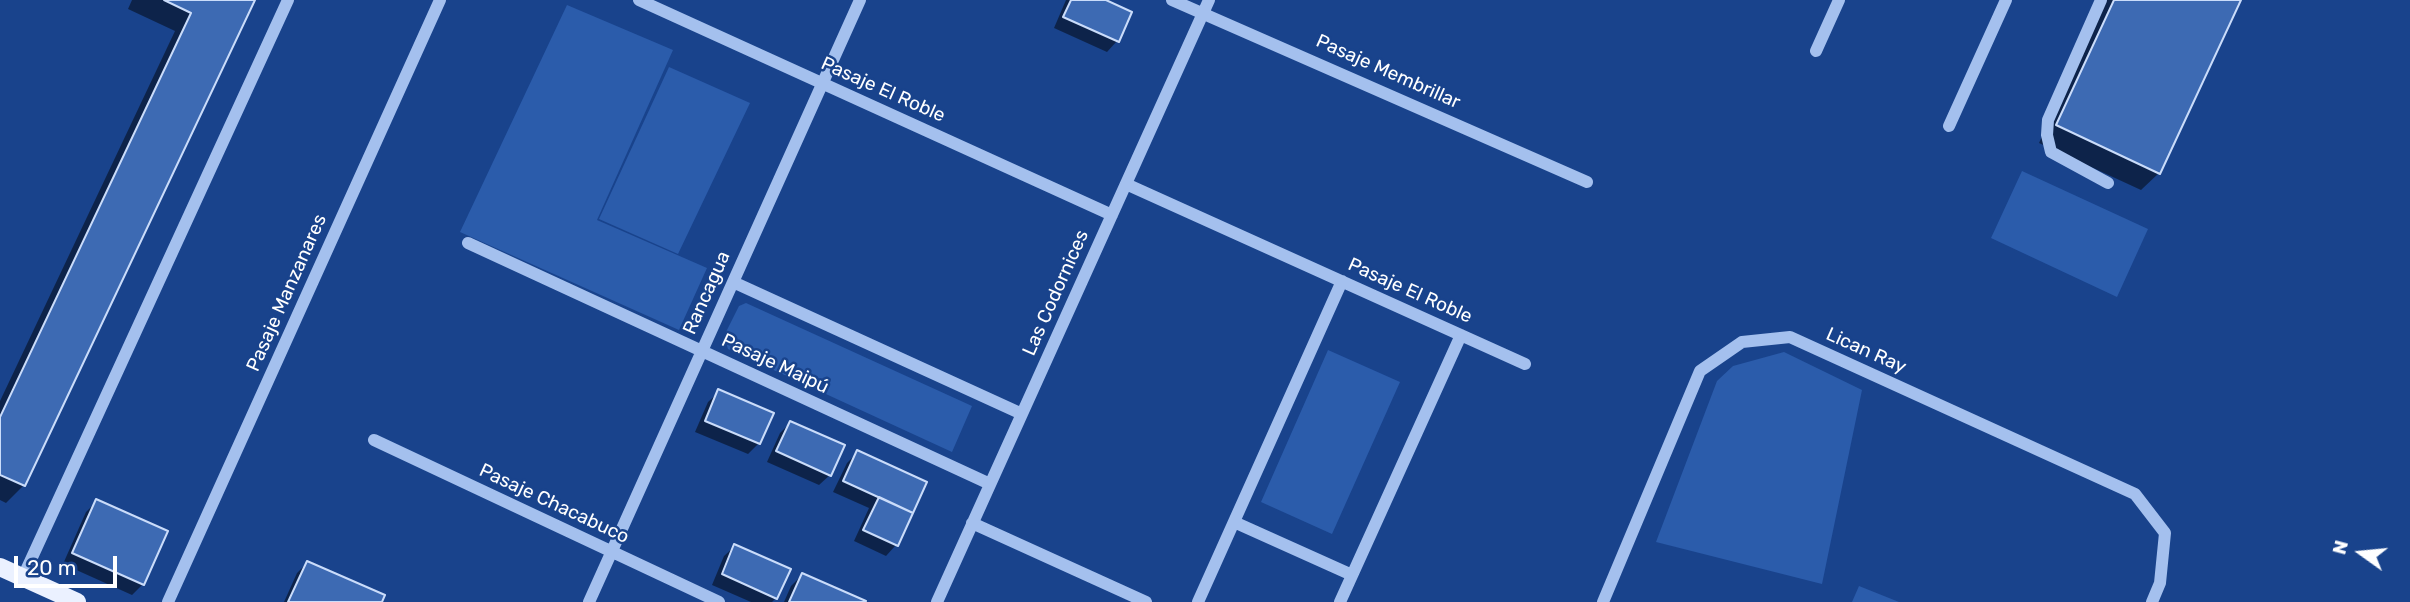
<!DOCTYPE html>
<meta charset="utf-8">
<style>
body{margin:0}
#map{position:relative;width:2410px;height:602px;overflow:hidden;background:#19438c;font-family:Rubik,sans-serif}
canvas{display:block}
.north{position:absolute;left:2326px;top:518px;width:70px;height:70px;-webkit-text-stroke:5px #19438c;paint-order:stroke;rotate:285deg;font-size:19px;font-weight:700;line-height:28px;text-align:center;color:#fff}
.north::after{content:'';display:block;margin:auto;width:24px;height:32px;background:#fff;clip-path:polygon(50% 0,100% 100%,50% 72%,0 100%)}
.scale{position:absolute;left:14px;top:556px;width:103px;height:32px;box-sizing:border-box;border:4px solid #fff;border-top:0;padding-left:9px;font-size:21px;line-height:24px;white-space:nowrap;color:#fff;-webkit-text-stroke:5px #19438c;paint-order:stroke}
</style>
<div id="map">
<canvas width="2410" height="602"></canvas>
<div class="north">N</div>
<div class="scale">20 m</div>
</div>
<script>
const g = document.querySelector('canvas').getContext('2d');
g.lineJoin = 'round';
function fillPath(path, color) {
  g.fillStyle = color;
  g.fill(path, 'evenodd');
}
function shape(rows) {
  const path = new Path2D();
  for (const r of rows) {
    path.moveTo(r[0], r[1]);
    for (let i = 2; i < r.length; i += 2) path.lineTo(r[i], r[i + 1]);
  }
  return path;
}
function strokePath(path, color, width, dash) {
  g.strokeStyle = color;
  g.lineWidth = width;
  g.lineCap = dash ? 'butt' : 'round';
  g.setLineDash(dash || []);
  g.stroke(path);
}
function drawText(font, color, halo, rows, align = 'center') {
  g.font = font + ' Rubik,sans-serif';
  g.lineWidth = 5;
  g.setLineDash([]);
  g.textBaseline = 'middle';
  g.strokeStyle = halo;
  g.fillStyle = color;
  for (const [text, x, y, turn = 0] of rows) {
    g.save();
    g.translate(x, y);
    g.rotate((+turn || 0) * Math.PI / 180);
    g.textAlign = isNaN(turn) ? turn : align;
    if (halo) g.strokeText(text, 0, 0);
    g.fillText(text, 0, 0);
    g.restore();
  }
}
fillPath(shape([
 [567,5,673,50,597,220,707,268,679,330,460,232],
 [669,67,750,103,678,254,599,219],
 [2022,171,2148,229,2117,297,1991,238],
 [746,303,972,406,952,452,728,349,724,336,739,306],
 [1328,350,1400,382,1332,534,1261,502],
 [1784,352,1862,390,1822,584,1656,542,1717,381,1733,366],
 [1859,586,1899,602,1852,602]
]), '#2b5cab');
fillPath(shape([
 [132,0,253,0,24,485,6,503,0,500,0,401,175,31,128,9],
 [1066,0,1102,0,1117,41,1107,52,1054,28],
 [2106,0,2239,0,2159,173,2141,190,2039,143],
 [719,392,759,443,748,454,695,432,708,402],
 [790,423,830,475,819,485,767,462,780,433],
 [858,452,925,483,896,545,886,556,854,541,869,508,833,492,847,463],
 [96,502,143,584,132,595,63,564,86,512],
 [735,546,776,598,772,602,751,602,712,585,724,556],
 [307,563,380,602,284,602,297,573],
 [802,575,863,602,784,602,791,586]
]), '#0007');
const building = shape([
 [164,0,255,0,25,486,0,475,0,417,191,13,164,0],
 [1071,0,1106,0,1132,12,1119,42,1063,17,1071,0],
 [2114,0,2241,0,2160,174,2056,125,2114,0],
 [718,389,774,413,760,444,705,421,718,389],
 [790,421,845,445,831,476,776,451,790,421],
 [857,450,927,482,913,513,843,481,857,450],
 [879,497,913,513,898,546,863,530,879,497],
 [96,499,168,531,144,585,72,553,96,499],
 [734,544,791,569,777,599,722,574,734,544],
 [307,561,385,595,382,602,288,602,307,561],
 [802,573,866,601,865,602,789,602,802,573]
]);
fillPath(building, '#3d6ab3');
strokePath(building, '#cadcfa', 2);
strokePath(shape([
 [639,0,1112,215],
 [1172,0,1587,182],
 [2101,0,2048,120,2047,135,2051,152,2108,183],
 [1816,51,1839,0],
 [1949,126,2006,0],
 [1126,184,1525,364],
 [468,243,990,484],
 [733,282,1022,414],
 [374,440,719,602],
 [1234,522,1352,575],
 [972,523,1146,602],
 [23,577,288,0],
 [168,602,440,0],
 [589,602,860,0],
 [937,602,1209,0],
 [1198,602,1342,281],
 [1340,602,1461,335],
 [1603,602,1700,371,1742,342,1790,337,2135,494,2165,533,2160,583,2152,602]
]), '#a4c0ee', 12);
strokePath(shape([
 [0,567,77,602]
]), '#ebf1ff', 18);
drawText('19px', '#fff', '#19438c', [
 ["Pasaje Membrillar",1388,72,24],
 ["Pasaje El Roble",883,90,24],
 ["Pasaje El Roble",1410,291,24],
 ["Pasaje Manzanares",287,293,-66],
 ["Rancagua",707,293,-66],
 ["Las Codornices",1056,293,-66],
 ["Lican Ray",1866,351,24],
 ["Pasaje Maipú",775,364,25],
 ["Pasaje Chacabuco",554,504,25]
]);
</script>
